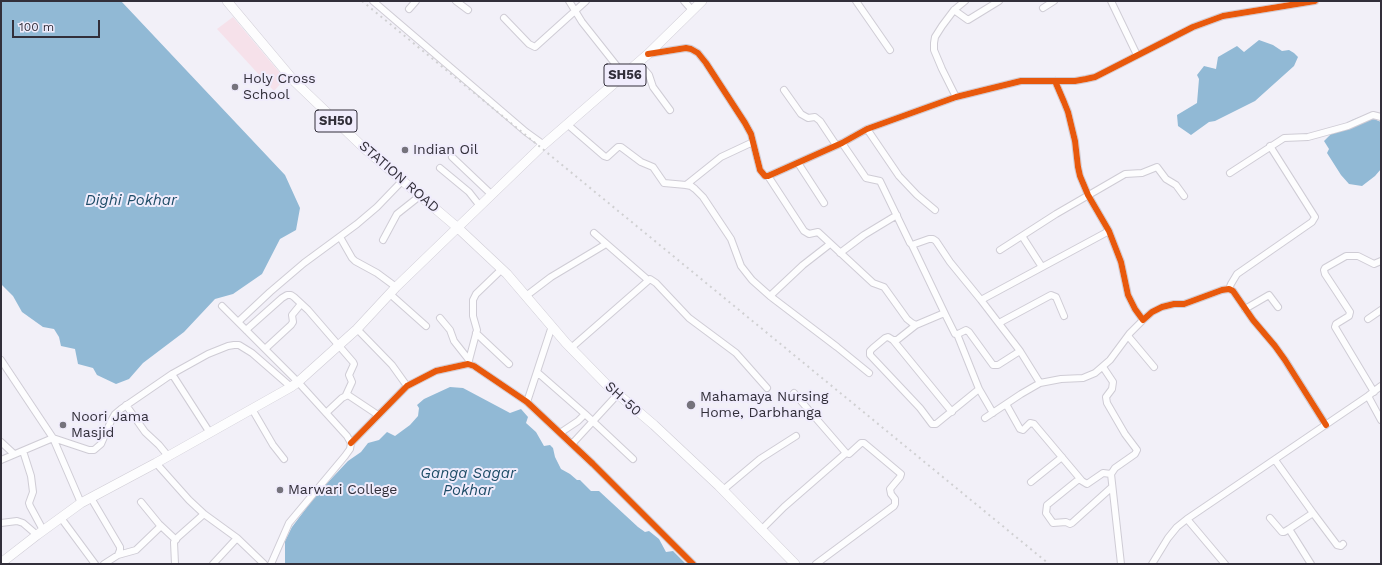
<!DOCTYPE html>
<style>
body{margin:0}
#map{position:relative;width:1382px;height:565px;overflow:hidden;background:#f2f0f8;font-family:"Work Sans",sans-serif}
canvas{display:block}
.frame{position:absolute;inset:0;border:2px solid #322f3a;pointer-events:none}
.scale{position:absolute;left:12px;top:20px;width:88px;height:18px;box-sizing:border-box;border:2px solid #322f3a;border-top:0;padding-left:5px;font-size:12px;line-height:14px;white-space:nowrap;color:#322f3a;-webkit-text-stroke:3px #f0ecfc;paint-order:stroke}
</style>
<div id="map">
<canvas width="1382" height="565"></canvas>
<div class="frame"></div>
<div class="scale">100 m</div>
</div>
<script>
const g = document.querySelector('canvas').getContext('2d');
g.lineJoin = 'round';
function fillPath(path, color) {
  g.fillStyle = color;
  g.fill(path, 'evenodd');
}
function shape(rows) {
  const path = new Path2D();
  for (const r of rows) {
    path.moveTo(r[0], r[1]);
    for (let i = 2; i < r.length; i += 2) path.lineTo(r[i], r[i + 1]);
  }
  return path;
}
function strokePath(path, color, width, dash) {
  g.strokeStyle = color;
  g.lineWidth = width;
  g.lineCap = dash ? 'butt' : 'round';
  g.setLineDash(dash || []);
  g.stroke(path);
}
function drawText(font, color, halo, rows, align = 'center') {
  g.font = font + ' "Work Sans",sans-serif';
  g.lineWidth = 4;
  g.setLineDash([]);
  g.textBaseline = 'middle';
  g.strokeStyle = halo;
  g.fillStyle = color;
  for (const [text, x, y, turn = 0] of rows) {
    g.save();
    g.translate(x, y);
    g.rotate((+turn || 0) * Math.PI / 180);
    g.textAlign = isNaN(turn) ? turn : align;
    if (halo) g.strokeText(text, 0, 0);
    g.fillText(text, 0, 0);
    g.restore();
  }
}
fillPath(shape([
 [233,17,285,79,274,91,217,29]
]), '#f6e1ea');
fillPath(shape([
 [1,1,121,1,285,175,300,208,296,230,280,239,262,274,233,294,215,299,184,332,143,363,129,379,116,384,97,375,93,368,78,364,75,349,61,346,59,337,54,329,43,327,22,312,13,296,1,284],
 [1259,40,1273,45,1282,51,1289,50,1294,53,1298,57,1294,66,1255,101,1215,121,1209,122,1191,135,1178,126,1177,115,1197,103,1199,79,1197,75,1204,66,1216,69,1218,57,1237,46,1244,52],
 [1365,115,1381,122,1381,169,1375,176,1362,186,1349,184,1341,175,1327,153,1329,149,1324,141,1336,129,1342,129,1352,120],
 [450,387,463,388,510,413,521,409,528,417,526,423,536,432,544,446,550,445,553,448,555,457,561,469,570,474,577,480,580,480,591,491,599,491,638,527,645,532,649,531,659,539,666,552,673,551,686,564,285,564,285,541,292,527,317,494,348,461,361,452,368,443,379,440,387,432,395,436,410,425,418,416,419,408,417,405,424,399]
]), '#91b9d5');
const minor = shape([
 [373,1,526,132,544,145],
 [456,1,468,10],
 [569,1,582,22,624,75],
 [684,1,692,10],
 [856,1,890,50],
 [1111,1,1137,55],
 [1043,8,1054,1],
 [409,9,416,1],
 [954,10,968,20,999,1],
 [504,18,529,44,535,47,586,1],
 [648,54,686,48,691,49,698,53,706,63,745,123,751,134,760,170,765,176,768,176,842,143,867,129,956,97,1021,81,1075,81,1086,79,1095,77,1193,27,1223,16,1315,1],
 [638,62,649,75,653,87,670,110],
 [1055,81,1064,102,1068,112,1075,141,1078,167,1080,176,1088,195,1109,231,1121,262,1128,295,1135,309,1143,320,1152,312,1162,307,1174,304,1184,304,1222,290,1229,289,1233,291,1253,320,1275,346,1285,360,1326,425],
 [784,90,801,114,808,118,815,117,820,121,836,145],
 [956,97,942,69,934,50,934,43,935,37,942,26,954,10,965,1],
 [567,124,604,156,607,157,618,147,621,147,641,162,653,167,664,183,686,185,691,186,695,189,703,197,731,239,741,266,752,280,770,296,837,347,869,373],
 [867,129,899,176,917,195,935,210],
 [842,143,866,178,880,181,910,243,912,245,929,239,933,239,936,241,950,262,981,300,1020,351],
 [452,157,492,195],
 [798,163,824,203],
 [440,168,469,192,480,206],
 [1230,173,1284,138,1308,137,1348,126,1373,115,1381,117],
 [768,176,804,231,809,234,818,232,873,283,884,287,907,319,912,323,916,325,942,314,945,314,955,334,958,334,966,330,969,332,993,365,998,365,1020,351,1040,383],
 [686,185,721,157,753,142],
 [594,233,648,280],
 [1022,236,1042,267],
 [340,237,352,258,355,261,377,273,396,287],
 [383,240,397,214,421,195],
 [912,245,945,314],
 [1000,250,1056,214,1125,174,1142,173,1157,167,1166,179,1176,185,1184,196],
 [840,253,864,235,897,215],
 [1229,289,1231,284,1237,274,1312,222,1315,217,1270,146],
 [390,294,426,326],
 [526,296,551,277,606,244],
 [770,296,803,265,830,244],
 [981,300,1109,231],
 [222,306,298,382,347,436,351,443,350,449,345,456,289,523,271,564],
 [1245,309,1269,295,1278,307],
 [440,318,450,330,454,341,469,360],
 [1368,319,1381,310],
 [238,322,270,292,304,263,357,224,377,207,403,180],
 [999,323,1051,295,1056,297,1064,316],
 [916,325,897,340,893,340,888,337,885,338,873,348,870,351,870,355,920,408,932,424,936,424,979,389],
 [357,329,392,365,407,386],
 [246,330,282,298,287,295,291,295,294,297,308,310,353,362,354,364,349,375,352,382,346,395],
 [476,333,509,364],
 [957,334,979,389,993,413],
 [1128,336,1154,367],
 [893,340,952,412],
 [571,348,650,279,656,283,689,318,736,353,767,388],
 [265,349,291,325,293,322,292,315,301,304],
 [1,360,53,438,81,503],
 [468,364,477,330,473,316,473,300,476,294,502,269],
 [1103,367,1113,382,1112,389,1106,397,1107,403,1125,434,1137,450,1135,454,1115,468,1111,474,1121,564],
 [537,372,585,414,633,459],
 [172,374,210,433],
 [1374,392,1335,327,1336,324,1349,316,1350,312,1325,274,1324,270,1325,268,1346,256,1358,256,1374,264,1381,261],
 [794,393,846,453,849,454,861,443,864,443,901,474,900,477,890,489,891,494,895,499,895,504,894,506,816,564],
 [1368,396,1381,420],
 [527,402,552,326],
 [1006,404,1020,429,1023,430,1030,423,1034,424,1082,481,1087,484,1103,473,1111,474],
 [126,405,145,432,159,445,168,456],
 [252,409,273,445,284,459],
 [326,413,342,398,348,395,378,415],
 [985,418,1021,394,1040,383,1061,379,1083,378,1095,373,1110,360,1130,333,1143,320],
 [560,433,578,421,585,414],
 [1,442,14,454],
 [351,443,407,386,436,371,468,364,474,366,527,402,593,464,693,564],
 [572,444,618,394],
 [23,451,31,476,33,492,29,503,30,506,43,530],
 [1,460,53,438,89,450,94,450,101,444,111,421,115,414,121,409,172,374,208,354,228,346,234,345,239,345,252,353,291,387],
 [1275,460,1313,513,1289,529,1311,564],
 [156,463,189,500,204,514,237,538,264,564],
 [1079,479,1047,505,1046,513,1053,523,1066,522,1070,524,1072,523,1112,487],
 [1031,482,1062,457],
 [723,490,760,459,796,436],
 [91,498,120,547,120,550,118,555,104,564],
 [141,502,159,524,176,540],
 [1313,513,1337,545,1341,546,1343,544],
 [61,518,95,564],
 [1270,518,1282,532,1284,532,1289,529],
 [1187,519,1225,564],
 [1,523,17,521,23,523,37,535],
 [761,530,784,507,846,453],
 [118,555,136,550,161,526],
 [175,564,174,542,178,537,204,514],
 [213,564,237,538],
 [1152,564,1168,538,1177,527,1187,519,1368,396,1381,386]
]);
const primary = shape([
 [227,1,294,81,365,149,458,228,507,274,566,343,606,384,654,425,719,486,795,564],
 [1,563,37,535,81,503,156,463,291,387,298,382,357,329,396,287,541,147,648,54,702,1]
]);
strokePath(minor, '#cfccd5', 8);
strokePath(primary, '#cfccd5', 10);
strokePath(minor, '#fdfdfe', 6);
strokePath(primary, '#fdfdfe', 9);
strokePath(shape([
 [362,1,1049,564]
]), '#d0d0d2', 2, [2, 4]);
strokePath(shape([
 [648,54,686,48,691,49,698,53,706,63,745,123,751,134,760,170,765,176,768,176,842,143,867,129,956,97,1021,81,1075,81,1086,79,1095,77,1193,27,1223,16,1315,1],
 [1055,81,1064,102,1068,112,1075,141,1078,167,1080,176,1088,195,1109,231,1121,262,1128,295,1135,309,1143,320,1152,312,1162,307,1174,304,1184,304,1222,290,1229,289,1233,291,1253,320,1275,346,1285,360,1326,425],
 [351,443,407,386,436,371,468,364,474,366,527,402,593,464,693,564]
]), '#e8590c', 6);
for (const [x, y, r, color] of [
 [235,87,4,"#75737c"],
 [405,150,4,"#75737c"],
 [691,405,5,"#75737c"],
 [63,425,4,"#75737c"],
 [280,490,4,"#75737c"]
]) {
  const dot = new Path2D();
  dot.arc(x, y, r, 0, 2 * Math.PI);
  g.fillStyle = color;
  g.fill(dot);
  strokePath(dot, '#f0ecfc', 1.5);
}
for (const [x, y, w] of [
 [625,75,42],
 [336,121,42]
]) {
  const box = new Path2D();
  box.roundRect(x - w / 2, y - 11, w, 22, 3);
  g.fillStyle = '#f0ecfc';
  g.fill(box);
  strokePath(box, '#322f3a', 1);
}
drawText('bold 13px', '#322f3a', null, [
 ["SH56",625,75],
 ["SH50",336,121]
]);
drawText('14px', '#322f3a', '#f0ecfc', [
 ["Holy Cross",243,79],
 ["School",243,95],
 ["Indian Oil",413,150],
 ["Mahamaya Nursing",700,397],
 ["Home, Darbhanga",700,413],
 ["Noori Jama",71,417],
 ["Masjid",71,433],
 ["Marwari College",288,490]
], 'left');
drawText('14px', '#322f3a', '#f0ecfc', [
 ["STATION ROAD",399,177,41],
 ["SH-50",623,399,42]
]);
drawText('italic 15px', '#1e4c67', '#f0ecfc', [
 ["Dighi Pokhar",131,201],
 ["Ganga Sagar",468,474],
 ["Pokhar",468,491]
]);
</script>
